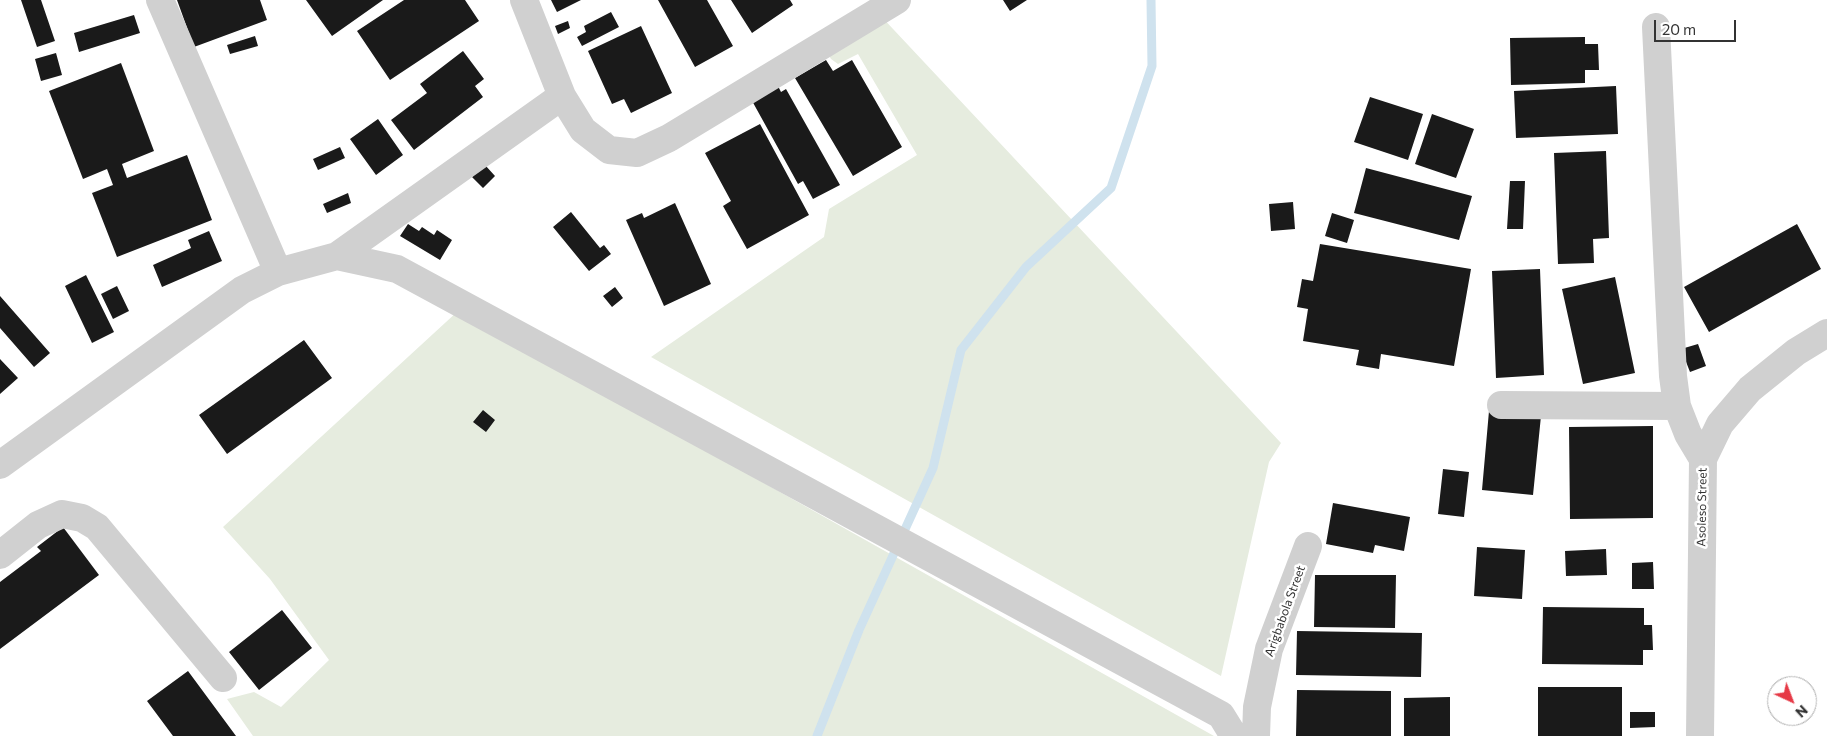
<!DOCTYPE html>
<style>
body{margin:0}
#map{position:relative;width:1827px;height:736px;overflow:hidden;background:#fff;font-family:Commissioner,sans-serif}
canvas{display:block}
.north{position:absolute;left:1767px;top:676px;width:50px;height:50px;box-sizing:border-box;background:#fff;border:1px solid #adadad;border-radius:50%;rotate:137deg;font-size:14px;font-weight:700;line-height:20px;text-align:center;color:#333}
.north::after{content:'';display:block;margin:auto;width:18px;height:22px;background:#e63946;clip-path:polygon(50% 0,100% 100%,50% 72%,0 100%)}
.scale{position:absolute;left:1654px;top:20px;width:82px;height:22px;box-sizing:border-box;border:2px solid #333;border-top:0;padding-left:6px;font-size:15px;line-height:18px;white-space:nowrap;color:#333;-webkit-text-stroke:4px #fff;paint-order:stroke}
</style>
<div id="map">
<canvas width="1827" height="736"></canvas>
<div class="north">N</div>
<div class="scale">20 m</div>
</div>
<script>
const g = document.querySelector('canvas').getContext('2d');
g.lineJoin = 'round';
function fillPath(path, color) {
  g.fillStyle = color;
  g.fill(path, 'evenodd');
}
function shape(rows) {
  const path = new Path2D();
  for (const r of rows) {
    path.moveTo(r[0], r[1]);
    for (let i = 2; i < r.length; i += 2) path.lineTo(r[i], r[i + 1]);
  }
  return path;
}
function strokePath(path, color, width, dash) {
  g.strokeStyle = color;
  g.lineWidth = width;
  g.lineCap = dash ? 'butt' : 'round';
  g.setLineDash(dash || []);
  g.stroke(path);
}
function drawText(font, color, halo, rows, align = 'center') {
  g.font = font + ' Commissioner,sans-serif';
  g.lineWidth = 5;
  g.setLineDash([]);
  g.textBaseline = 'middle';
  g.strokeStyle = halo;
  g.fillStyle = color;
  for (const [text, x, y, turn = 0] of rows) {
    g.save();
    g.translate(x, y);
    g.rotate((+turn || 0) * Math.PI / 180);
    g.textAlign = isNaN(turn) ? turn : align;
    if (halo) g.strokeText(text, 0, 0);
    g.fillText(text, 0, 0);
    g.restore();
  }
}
fillPath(shape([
 [879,14,1281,443,1269,462,1221,676,651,357,824,237,829,209,917,155,858,54,838,64,831,59,827,52],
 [458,311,1214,736,253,736,227,699,254,692,281,707,329,660,270,579,223,527]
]), '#e6ecdf');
strokePath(shape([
 [817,736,859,630,933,468,961,350,1026,267,1111,188,1152,66,1151,0]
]), '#cfe2ee', 9);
fillPath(shape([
 [21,0,41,0,55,41,37,47],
 [177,0,260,0,267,20,194,47],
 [306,0,383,0,332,36],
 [404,0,465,0,479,21,390,80,357,31],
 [551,0,581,0,557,12],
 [658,0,707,0,733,46,695,67],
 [731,0,790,0,793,5,752,33],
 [1003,0,1027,0,1010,11],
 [611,12,619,27,582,46,577,37,586,32,584,26],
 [134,15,140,33,79,52,74,33],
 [568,21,570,28,558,34,555,26],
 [641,26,672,93,631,113,624,99,612,104,588,51],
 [255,36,258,46,230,54,227,45],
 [1585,37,1585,44,1598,44,1599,70,1585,70,1585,83,1511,85,1510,38],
 [463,51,484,79,475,86,483,97,414,150,391,120,427,93,420,84],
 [56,53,62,75,41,81,35,59],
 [826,60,833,71,852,60,902,147,853,176,795,78],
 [121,63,154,151,122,164,127,178,187,155,212,220,117,257,92,193,113,185,107,169,83,179,49,91],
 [777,84,781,92,786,89,840,185,813,199,803,181,798,184,751,99],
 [1616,86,1618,134,1516,138,1514,91],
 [1370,97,1423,114,1408,160,1354,142],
 [1432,114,1474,129,1456,178,1415,164],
 [378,119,403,155,376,175,350,139],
 [760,124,809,215,747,249,723,206,731,201,705,153],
 [340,147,345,158,318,170,313,159],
 [1606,151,1609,238,1593,239,1594,263,1558,264,1554,153],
 [485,165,495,176,483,188,472,177],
 [1366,168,1472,196,1459,240,1354,213],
 [1510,181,1525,181,1523,229,1507,229],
 [348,193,351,203,327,213,323,204],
 [1293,202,1295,229,1271,231,1269,204],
 [675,203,711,284,664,306,626,220,642,213,644,218],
 [571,212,600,248,604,245,611,254,589,271,553,227],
 [1332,213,1354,220,1347,243,1325,236],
 [408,224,419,231,422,227,434,235,437,230,452,240,440,260,400,236],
 [1797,224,1821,269,1709,332,1684,287],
 [209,231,222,261,162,287,153,265,191,248,188,240],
 [1320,244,1471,269,1454,366,1381,354,1379,369,1356,365,1359,350,1303,341,1308,309,1297,307,1302,279,1313,281],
 [1540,269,1544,375,1496,378,1492,271],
 [86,275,114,332,92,343,65,286],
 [1615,277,1635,373,1583,384,1562,289],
 [117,286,129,311,113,319,101,294],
 [615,287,623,298,612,307,603,296],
 [0,296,50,353,34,367,0,328],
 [304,340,332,378,227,454,199,415],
 [1698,344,1706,366,1690,372,1681,349],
 [0,359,18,378,0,394],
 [483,410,495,420,486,432,473,422],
 [1489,411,1541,416,1533,495,1482,490],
 [1653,426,1653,518,1570,519,1569,427],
 [1443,469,1469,472,1464,517,1438,514],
 [1333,503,1410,517,1404,551,1375,545,1373,553,1326,544],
 [63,527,99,575,0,649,0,582,41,551,37,547],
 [1477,547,1525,550,1522,599,1474,596],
 [1606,549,1607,575,1566,576,1565,551],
 [1653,562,1654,589,1632,589,1632,563],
 [1315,575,1396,575,1395,628,1314,627],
 [1543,607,1644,608,1644,625,1652,625,1653,650,1643,650,1643,665,1542,664],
 [282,610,312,648,259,690,229,652],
 [1297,631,1422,633,1421,677,1296,675],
 [188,671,236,736,173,736,147,701],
 [1538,687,1622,687,1622,736,1538,736],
 [1297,690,1391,691,1391,736,1296,736],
 [1450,697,1450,736,1404,736,1404,698],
 [1630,712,1655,712,1655,727,1630,728]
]), '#1a1a1a');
strokePath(shape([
 [160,0,278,272],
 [524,0,562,96,583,130,609,150,637,153,669,138,897,0],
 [1656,27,1673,376,1677,406,1688,434,1703,459],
 [337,256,562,96],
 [1501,405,1677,406],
 [0,465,242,290,278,272,337,256,397,269,1221,715,1234,736],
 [0,555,38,525,62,514,82,518,97,527,223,678],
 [1256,736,1257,707,1269,649,1308,546],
 [1700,736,1703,459,1720,424,1750,389,1796,352,1827,333]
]), '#d0d0d0', 28);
drawText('12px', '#333', '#fff', [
 ["Asoleso Street",1702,507,-89],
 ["Arigbabola Street",1285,611,-70]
]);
</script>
